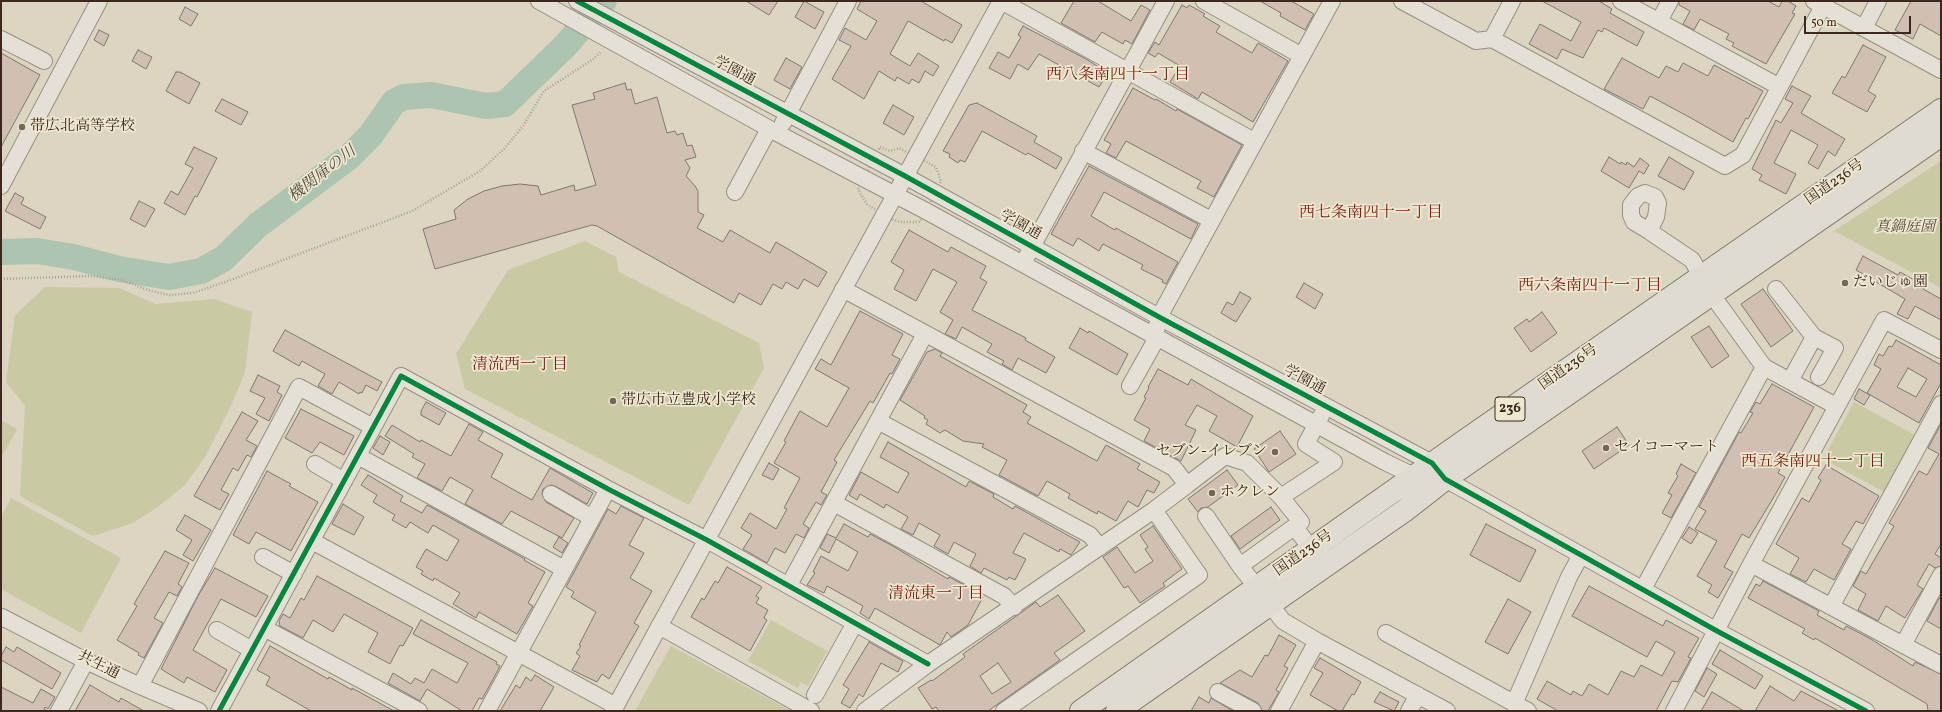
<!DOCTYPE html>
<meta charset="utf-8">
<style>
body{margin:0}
#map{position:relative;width:1942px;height:712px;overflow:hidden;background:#dcd5c2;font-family:Vollkorn,serif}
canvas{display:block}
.frame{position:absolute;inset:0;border:2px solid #3d281f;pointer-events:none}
.scale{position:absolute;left:1804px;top:16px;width:107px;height:18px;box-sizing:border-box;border:2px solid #3d281f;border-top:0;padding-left:5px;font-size:12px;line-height:14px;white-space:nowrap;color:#3d281f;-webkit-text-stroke:3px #efe8d0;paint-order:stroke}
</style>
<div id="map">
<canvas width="1942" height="712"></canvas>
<div class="frame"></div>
<div class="scale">50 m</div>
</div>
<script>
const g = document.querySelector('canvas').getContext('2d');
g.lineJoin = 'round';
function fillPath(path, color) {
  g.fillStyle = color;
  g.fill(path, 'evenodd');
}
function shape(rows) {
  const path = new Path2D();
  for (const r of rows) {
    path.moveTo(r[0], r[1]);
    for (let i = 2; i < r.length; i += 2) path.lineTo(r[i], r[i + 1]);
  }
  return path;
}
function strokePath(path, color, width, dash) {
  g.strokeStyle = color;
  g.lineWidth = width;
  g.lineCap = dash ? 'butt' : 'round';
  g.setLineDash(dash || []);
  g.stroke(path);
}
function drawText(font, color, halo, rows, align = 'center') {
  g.font = font + ' Vollkorn,"Noto Serif JP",serif';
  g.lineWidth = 3.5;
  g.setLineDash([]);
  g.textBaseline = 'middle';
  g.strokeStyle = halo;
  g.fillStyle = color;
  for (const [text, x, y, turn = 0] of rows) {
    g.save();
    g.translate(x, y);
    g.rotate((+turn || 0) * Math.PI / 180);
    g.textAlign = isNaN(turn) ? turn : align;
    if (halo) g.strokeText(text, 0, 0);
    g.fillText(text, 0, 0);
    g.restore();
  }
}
fillPath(shape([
 [1941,161,1941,288,1834,231],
 [585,241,616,257,619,272,759,343,764,368,689,505,465,389,456,354,508,270],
 [45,287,119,288,156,304,214,299,252,312,245,372,231,406,205,457,185,485,159,506,133,523,93,536,20,496,25,406,6,382,15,315],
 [1854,402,1915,435,1884,492,1823,459],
 [1,420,17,429,1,458],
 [11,498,121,558,81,633,1,589,1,517],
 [771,620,827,651,808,686,801,682,798,688,748,661],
 [671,646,791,711,635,711]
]), '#c9c9a4');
strokePath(shape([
 [1,252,37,251,74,257,119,269,169,277,201,271,223,259,258,225,349,157,370,136,394,102,404,97,431,95,486,106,505,104,565,46,604,1]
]), '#acc4b0', 26);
const building = shape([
 [746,1,778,1,769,15,746,1],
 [804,1,824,12,815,29,795,17,804,1],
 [861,1,921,1,962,25,952,43,945,39,944,41,908,21,890,54,910,66,918,53,939,66,933,76,925,71,919,83,912,79,909,84,897,77,895,81,879,71,864,99,832,79,851,46,839,40,845,28,866,40,877,21,857,9,861,1],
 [1074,1,1098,1,1131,21,1141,5,1150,10,1132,44,1125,40,1123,44,1102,32,1095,42,1061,23,1074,1],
 [1260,1,1291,1,1314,14,1305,30,1280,16,1281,13,1260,1],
 [1542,1,1599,1,1612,9,1610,13,1644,32,1637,46,1604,28,1602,32,1598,30,1583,58,1562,49,1557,59,1529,44,1540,24,1571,41,1581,22,1542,1],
 [1679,1,1768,1,1779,7,1782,1,1788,1,1796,6,1792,13,1795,14,1766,64,1732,46,1734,43,1726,39,1729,34,1700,19,1694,30,1683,24,1690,11,1679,5,1679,1],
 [1911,1,1941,1,1941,36,1920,24,1913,39,1895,30,1911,1],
 [1182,5,1187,8,1189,5,1205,14,1203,16,1220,26,1216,32,1252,53,1258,43,1288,61,1253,122,1202,92,1198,99,1170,82,1180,66,1158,53,1155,57,1148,53,1155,42,1159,45,1182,5],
 [185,7,198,14,191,26,179,19,185,7],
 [1023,26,1086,59,1108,73,1099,87,1039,54,1028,70,1018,64,1010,79,989,68,998,52,1009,58,1021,37,1018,35,1023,26],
 [99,30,109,35,104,46,94,40,99,30],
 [1863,45,1886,57,1868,91,1876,96,1867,112,1832,93,1842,76,1845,78,1863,45],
 [138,50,152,57,146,69,132,61,138,50],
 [1,53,40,75,1,147,1,53],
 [786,58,802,67,790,89,774,80,786,58],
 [1622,58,1659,78,1666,66,1678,72,1683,63,1708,76,1714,65,1763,91,1748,119,1746,118,1733,142,1691,118,1650,96,1643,109,1604,89,1622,58],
 [176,72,180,72,200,83,189,104,166,91,176,72],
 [625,83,627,90,631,89,635,104,657,97,667,133,675,131,677,135,683,133,687,146,692,145,696,157,685,160,690,168,686,176,695,186,698,191,698,212,704,215,697,228,723,242,730,230,770,253,776,242,827,272,818,287,804,279,798,289,786,282,782,289,773,284,761,305,739,293,734,303,597,226,592,225,435,269,423,229,456,219,454,210,468,199,484,191,502,186,520,184,538,186,541,195,574,185,575,191,596,185,572,105,595,99,593,93,625,83],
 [1792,86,1811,96,1801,113,1845,139,1835,156,1828,151,1818,169,1808,163,1818,145,1791,130,1774,163,1796,174,1786,194,1759,180,1762,175,1752,169,1776,120,1781,123,1793,103,1785,99,1792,86],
 [1133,88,1155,100,1156,99,1176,111,1177,109,1242,145,1214,197,1197,188,1201,181,1126,141,1116,158,1106,153,1111,144,1104,140,1133,88],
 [222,99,248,112,241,125,215,111,222,99],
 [977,103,1037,136,1034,142,1062,158,1056,169,1028,153,1026,155,982,131,965,162,960,160,958,163,949,157,950,154,943,151,969,105,977,103],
 [893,105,914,117,904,135,883,123,893,105],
 [194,147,217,158,197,197,195,196,185,215,164,203,171,191,178,195,193,168,185,164,194,147],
 [1609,157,1620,164,1621,162,1626,165,1627,162,1634,167,1640,158,1649,165,1644,174,1639,171,1629,188,1601,171,1609,157],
 [1669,157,1694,172,1684,190,1658,176,1669,157],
 [1089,166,1198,224,1191,239,1104,192,1091,216,1115,230,1116,228,1178,262,1166,284,1162,282,1163,280,1141,269,1143,265,1103,244,1099,251,1078,238,1073,246,1051,234,1089,166],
 [15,193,24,198,21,204,46,217,40,229,5,211,15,193],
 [139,201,155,209,145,227,130,219,139,201],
 [909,230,948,252,951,247,986,266,980,278,987,282,972,310,1026,338,1025,340,1055,357,1046,373,1018,358,1012,370,1002,364,1004,361,987,352,992,344,962,327,956,339,945,334,953,320,940,312,957,282,933,269,916,301,894,289,904,270,891,262,909,230],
 [1863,256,1898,275,1900,272,1925,286,1923,289,1941,299,1941,320,1915,306,1908,319,1897,314,1905,299,1856,270,1863,256],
 [1304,283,1323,294,1315,309,1296,297,1304,283],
 [1763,289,1793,331,1771,347,1741,304,1763,289],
 [1240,292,1251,298,1236,322,1221,313,1227,302,1233,305,1240,292],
 [860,311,903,334,892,355,900,359,892,374,890,373,873,403,870,401,834,460,837,462,821,492,827,495,821,505,816,502,803,524,809,528,804,538,796,534,785,553,775,548,767,563,743,549,752,535,741,528,750,513,776,529,787,509,784,508,800,478,774,463,786,442,784,441,800,411,827,427,849,388,815,369,821,359,831,365,860,311],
 [1542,312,1557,333,1531,352,1514,328,1527,319,1529,322,1542,312],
 [1709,326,1729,356,1712,368,1691,337,1709,326],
 [1080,328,1088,333,1089,331,1128,354,1117,375,1069,348,1080,328],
 [285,330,382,382,377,391,366,385,362,393,360,392,359,394,339,382,332,394,318,386,325,374,302,361,299,366,273,351,285,330],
 [1896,340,1941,365,1941,383,1919,423,1867,393,1881,369,1874,365,1879,354,1883,356,1889,346,1892,347,1896,340],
 [1908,368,1927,379,1916,397,1897,387,1908,368],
 [935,349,942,353,940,356,1027,405,1023,412,1031,417,1027,423,1097,461,1106,445,1140,464,1137,469,1160,482,1154,493,1147,490,1138,507,1128,501,1116,521,1098,511,1097,514,1068,498,1070,494,1047,481,1038,496,999,475,1007,460,982,447,984,444,963,441,945,430,940,433,926,424,928,420,924,418,925,416,900,400,927,352,935,349],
 [1158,369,1188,385,1191,379,1253,416,1237,447,1209,431,1217,416,1197,405,1185,425,1196,430,1181,461,1144,441,1150,429,1134,420,1146,398,1144,397,1149,388,1148,387,1158,369],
 [258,375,280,386,277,392,282,395,269,421,256,414,265,398,250,391,258,375],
 [1772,384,1814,407,1778,473,1785,477,1775,495,1749,538,1742,534,1724,567,1733,572,1718,598,1708,592,1712,585,1697,576,1717,541,1695,529,1706,511,1699,507,1739,432,1741,433,1753,413,1750,412,1756,402,1760,404,1772,384],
 [1859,389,1870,395,1864,405,1854,399,1859,389],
 [426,402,446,413,439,425,421,415,421,411,426,402],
 [301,409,354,436,344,455,320,442,312,453,285,438,301,409],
 [242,412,258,421,246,440,257,446,251,457,247,455,238,471,233,468,221,490,229,494,220,510,194,496,242,412],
 [469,424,483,432,478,440,503,454,491,477,532,500,550,468,593,493,587,504,555,486,551,485,543,489,542,494,546,502,574,518,562,538,511,511,502,524,465,504,473,490,450,477,442,491,417,478,425,464,412,457,414,454,385,436,392,425,420,442,421,440,451,456,469,424],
 [1941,424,1941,544,1935,554,1941,558,1941,566,1935,568,1929,564,1917,585,1923,589,1905,618,1886,606,1878,621,1858,610,1866,594,1853,586,1861,571,1866,574,1894,526,1889,523,1919,471,1927,475,1939,454,1928,448,1941,424],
 [1617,427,1629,445,1594,469,1582,451,1617,427],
 [1280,431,1296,454,1269,472,1254,449,1280,431],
 [380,436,390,442,383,455,373,448,380,436],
 [888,442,966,487,969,481,994,494,993,497,1013,509,1015,506,1080,542,1071,555,1060,549,1059,552,1024,533,1013,553,1026,559,1015,580,1009,577,1007,580,984,568,981,573,970,566,976,554,954,542,948,554,934,546,940,535,919,523,913,535,901,529,908,517,886,504,884,508,860,494,857,500,849,495,861,472,898,493,909,473,880,457,888,442],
 [769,463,779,469,773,480,762,475,769,463],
 [1681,464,1696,473,1671,518,1662,513,1672,495,1668,493,1678,476,1676,474,1681,464],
 [1826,465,1879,496,1863,524,1856,521,1842,544,1851,549,1834,580,1814,569,1806,582,1790,574,1799,558,1776,544,1802,498,1809,502,1821,480,1818,478,1826,465],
 [1227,470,1238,485,1208,507,1201,508,1198,512,1188,499,1227,470],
 [267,471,291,484,289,486,318,502,291,551,256,532,249,544,233,535,267,471],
 [368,475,403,496,400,501,422,513,427,505,525,559,524,560,545,572,528,603,533,606,517,634,479,612,476,618,453,604,460,593,434,578,433,581,421,574,423,571,416,567,426,549,447,561,459,540,433,525,428,533,410,522,406,528,392,520,395,515,373,502,377,495,361,485,368,475],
 [343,504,364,517,354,535,332,524,343,504],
 [621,506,644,518,629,545,644,553,630,578,652,591,634,623,639,626,609,679,602,674,597,682,572,670,580,656,576,653,581,646,579,645,596,612,571,597,574,592,566,587,608,509,616,514,621,506],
 [1271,507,1280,520,1240,549,1231,536,1271,507],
 [185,515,211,530,193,561,183,555,192,540,176,530,185,515],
 [844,524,868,537,870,534,891,545,948,579,949,577,972,589,971,591,983,597,968,625,951,637,947,632,940,645,875,608,869,619,860,613,863,606,827,586,824,593,807,585,815,573,813,572,821,556,848,571,858,552,836,539,829,553,820,548,827,534,836,538,844,524],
 [1486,524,1536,550,1520,582,1470,555,1486,524],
 [1153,526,1182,569,1163,583,1165,586,1140,603,1128,586,1124,588,1103,557,1117,547,1135,573,1153,561,1145,549,1148,547,1140,535,1153,526],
 [1689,527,1698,533,1691,544,1682,538,1689,527],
 [559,537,568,543,562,553,553,547,559,537],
 [165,551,189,563,178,584,182,587,177,596,169,592,154,618,163,623,144,658,138,655,139,653,117,640,137,606,134,604,165,551],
 [727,567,762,587,756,596,759,598,756,603,768,610,764,618,767,620,750,651,691,617,702,598,704,600,715,581,718,583,727,567],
 [215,568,268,596,256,617,221,599,193,650,227,670,215,692,187,677,184,683,161,669,198,596,215,568],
 [317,576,413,628,403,646,400,645,390,664,368,652,378,633,344,614,333,632,313,620,303,638,280,626,279,621,283,614,290,618,301,598,304,600,317,576],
 [1763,581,1819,611,1817,615,1844,630,1846,626,1871,639,1913,666,1915,662,1941,674,1941,711,1928,711,1927,704,1815,638,1814,640,1802,633,1805,629,1748,598,1756,584,1760,586,1763,581],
 [1589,586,1663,626,1666,620,1699,638,1688,657,1691,658,1678,682,1672,681,1656,711,1558,711,1537,699,1547,681,1571,695,1573,691,1582,696,1589,684,1608,695,1621,671,1634,677,1641,665,1662,676,1675,652,1656,641,1647,657,1572,616,1589,586],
 [1058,595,1085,631,1054,653,1060,660,988,711,939,711,936,707,932,709,918,688,931,680,932,681,965,657,963,654,1036,602,1040,607,1058,595],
 [998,663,1011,682,992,694,980,676,998,663],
 [1939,598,1941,600,1941,629,1927,621,1939,598],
 [1508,599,1531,612,1508,654,1485,642,1508,599],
 [421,620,497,662,496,664,500,666,491,683,482,699,479,698,472,711,462,711,427,689,420,701,388,683,393,673,411,684,415,678,424,683,432,669,457,683,468,663,413,634,421,620],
 [1279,635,1296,645,1284,666,1288,668,1276,690,1279,692,1268,711,1262,711,1258,703,1220,683,1240,670,1252,677,1265,655,1268,656,1279,635],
 [869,642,903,661,898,672,881,663,863,697,859,694,850,708,841,703,849,689,843,685,869,642],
 [270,646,328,679,329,677,352,690,352,688,394,711,311,711,266,685,270,677,257,670,270,646],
 [6,647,14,652,17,647,61,673,52,689,1,660,1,656,6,647],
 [1720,650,1763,676,1755,689,1712,664,1720,650],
 [1320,658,1361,682,1354,695,1352,694,1342,711,1338,711,1310,695,1323,673,1314,668,1320,658],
 [1707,668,1717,674,1704,697,1695,691,1707,668],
 [535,675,554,687,540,711,500,711,516,685,520,688,526,677,531,681,535,675],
 [90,685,119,702,121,698,144,711,75,711,90,685],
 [1770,686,1794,701,1801,691,1839,711,1755,711,1770,686],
 [1,687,33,703,41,689,55,697,48,709,45,707,44,709,47,711,1,711,1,687],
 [1380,692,1399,702,1394,711,1374,702,1380,692],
 [1712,692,1744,711,1701,711,1712,692],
 [1199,697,1209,703,1211,698,1233,711,1191,711,1199,697]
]);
fillPath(building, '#d0bfb3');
strokePath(building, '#7f786e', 1);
const minor = shape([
 [539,1,777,133,926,211,1385,462,1414,476,1423,477],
 [577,1,905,176,1159,317,1432,463,1445,479,1717,631,1866,711],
 [1001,1,1254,141],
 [1204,1,1302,56],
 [1402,1,1476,41,1492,39,1725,166,1743,155,1823,6],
 [1621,1,1778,86],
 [1814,1,1941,70],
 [1659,21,1670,1],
 [1864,28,1878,1],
 [1,39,44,61],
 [1492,39,1512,1],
 [783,123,848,1],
 [1083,151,1211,220],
 [1,186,99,1],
 [735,192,769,129],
 [1649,231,1656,217,1658,203,1655,197,1645,193,1638,196,1631,205,1631,215,1634,222,1649,231,1692,260,1712,295,1764,367,1836,406],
 [1027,256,1166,1],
 [843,289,1174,468,1187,485,1154,510,928,664,865,711],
 [1776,289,1814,337,1790,381],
 [1814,337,1835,348,1819,377],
 [1130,386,1153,345,1159,317,1332,1],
 [1321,416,1306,444,1334,462,1281,497,1301,522,1240,566,1283,621,1317,641,1447,711],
 [878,421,1090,535,1100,547],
 [358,456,564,569],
 [315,464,344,481],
 [1187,485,1225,456,1247,463,1281,497],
 [551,494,592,518],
 [834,503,1004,596,1014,607],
 [1206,516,1240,566],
 [1295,527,1311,549],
 [312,541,616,706],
 [263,557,294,574],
 [1751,564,1941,665],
 [789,585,925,334],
 [1643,589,1764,367],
 [1832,605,1941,404],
 [1,619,2,617,86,661,140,686,199,711],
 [659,626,811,711],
 [264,628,419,711],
 [217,630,252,650],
 [1386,633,1528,711],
 [1903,645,1941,575],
 [140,686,299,387,373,427],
 [1218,692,1253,711],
 [815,695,855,623],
 [1514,704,1569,577,1581,555],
 [59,711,86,661],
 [219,711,401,376,608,489,707,540,928,664],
 [487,711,608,489],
 [613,711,1001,1],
 [1004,711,1199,575,1154,510],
 [1279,711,1317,641],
 [1409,711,1418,695],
 [1674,711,1751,564,1884,320,1941,350]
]);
const highway = shape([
 [1081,711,1463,442,1941,110],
 [1117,711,1404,511,1445,479,1941,135]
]);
strokePath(minor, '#968f83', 18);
strokePath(highway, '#7f786e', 24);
strokePath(shape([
 [880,147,890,151,899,148,936,167,941,181,920,222,899,222,883,215,867,204,858,190,880,147],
 [1,279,91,276,121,280,151,291,169,295,193,293,236,278,412,211,480,171,504,149,523,126,544,91,592,60,601,52]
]), '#a7a29a', 2.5, [1, 2]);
strokePath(minor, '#e4e0d6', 16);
strokePath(highway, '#dfdbd0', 22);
strokePath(shape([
 [577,1,905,176,1159,317,1432,463,1445,479,1717,631,1866,711],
 [219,711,401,376,608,489,707,540,928,664]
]), '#00873e', 5);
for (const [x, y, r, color] of [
 [22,127,4,"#756558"],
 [1845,283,4,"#756558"],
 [613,401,4,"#756558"],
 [1606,448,4,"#756558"],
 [1275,452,4,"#756558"],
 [1212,493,4,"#756558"]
]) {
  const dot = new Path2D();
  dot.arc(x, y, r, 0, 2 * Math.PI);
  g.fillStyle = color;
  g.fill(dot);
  strokePath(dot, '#efe8d0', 1.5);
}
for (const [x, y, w] of [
 [1510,409,30]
]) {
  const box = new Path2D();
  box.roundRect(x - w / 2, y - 12, w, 24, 3);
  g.fillStyle = '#efe8d0';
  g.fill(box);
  strokePath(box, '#3d281f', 1);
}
drawText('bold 14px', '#3d281f', null, [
 ["236",1510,409]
]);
drawText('15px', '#3d281f', '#efe8d0', [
 ["学園通",734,72,28],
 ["国道236号",1835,183,-35],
 ["学園通",1020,226,29],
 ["国道236号",1569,368,-35],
 ["学園通",1304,381,28],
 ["国道236号",1304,554,-35],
 ["共生通",98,666,26]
]);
drawText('15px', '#3d281f', '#efe8d0', [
 ["帯広北高等学校",30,127],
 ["だいじゅ園",1853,283],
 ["帯広市立豊成小学校",621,401],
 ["セイコーマート",1614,448],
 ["セブン-イレブン",1267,452,"right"],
 ["ホクレン",1220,493]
], 'left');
drawText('italic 15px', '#5c4e3a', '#efe8d0', [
 ["真鍋庭園",1905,228]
]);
drawText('16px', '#7a1f14', '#efe8d0', [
 ["西八条南四十一丁目",1118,76],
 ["西七条南四十一丁目",1371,214],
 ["西六条南四十一丁目",1590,287],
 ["清流西一丁目",520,366],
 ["西五条南四十一丁目",1813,463],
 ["清流東一丁目",936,595]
]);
drawText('italic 16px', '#544d42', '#efe8d0', [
 ["機関庫の川",323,175,-38]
]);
</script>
